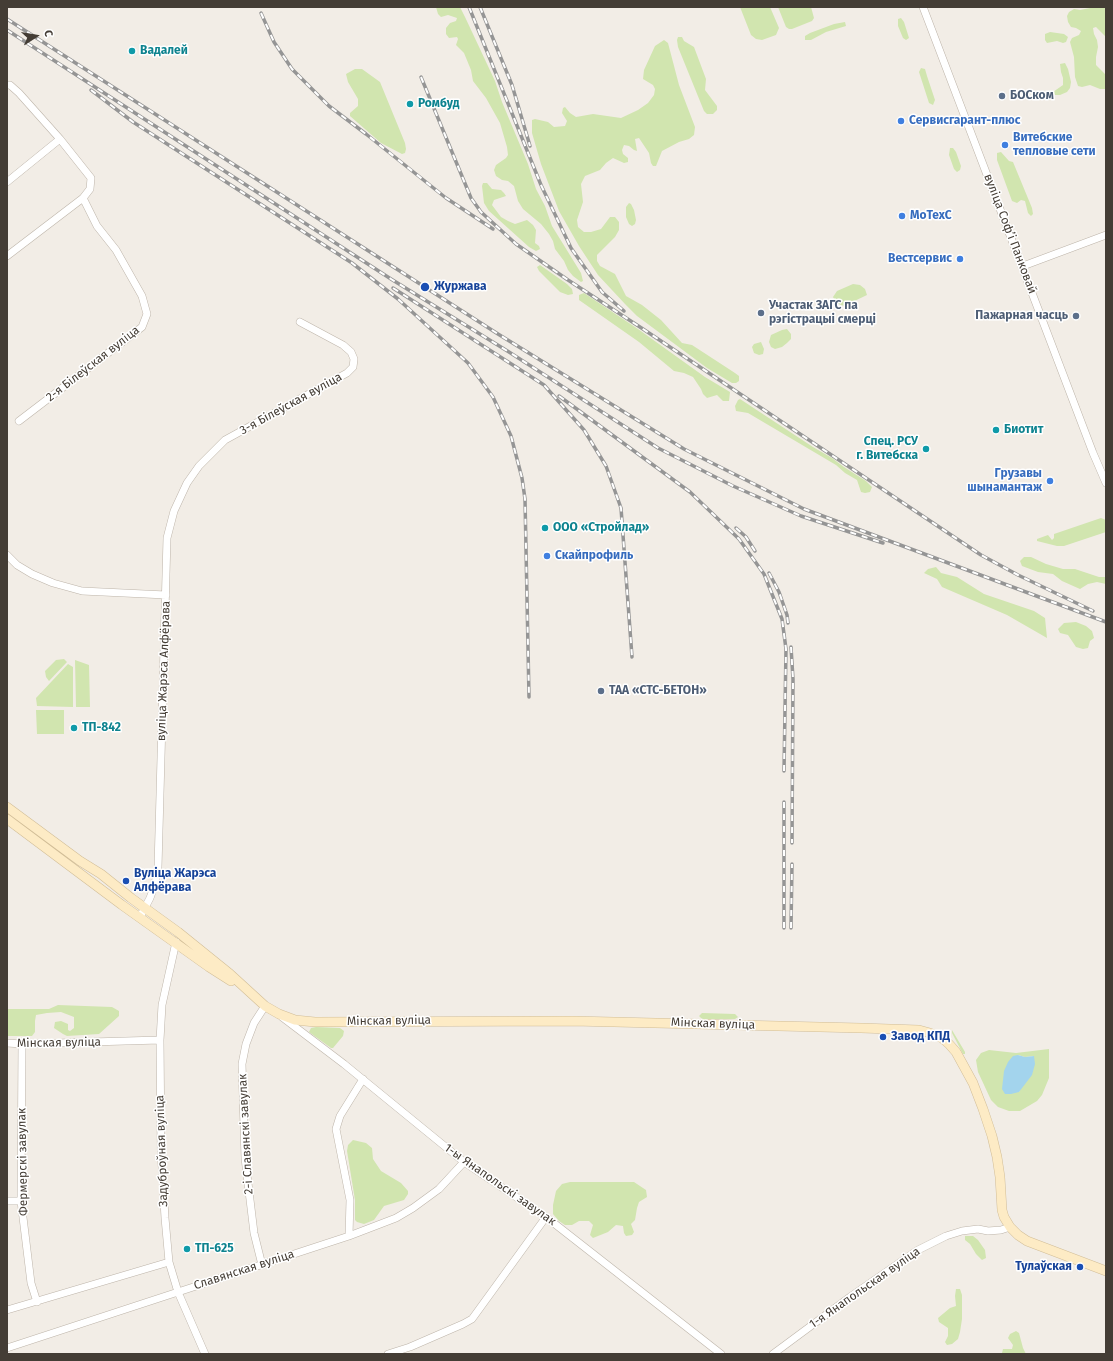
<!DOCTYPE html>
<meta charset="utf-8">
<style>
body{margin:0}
#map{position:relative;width:1113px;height:1361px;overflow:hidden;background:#f2ede6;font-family:"Fira Sans",sans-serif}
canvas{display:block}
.frame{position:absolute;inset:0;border:8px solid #443d35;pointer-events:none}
.north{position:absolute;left:16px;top:16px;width:40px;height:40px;-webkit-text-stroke:3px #fff;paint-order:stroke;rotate:78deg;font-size:11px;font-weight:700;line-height:16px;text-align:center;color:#443d35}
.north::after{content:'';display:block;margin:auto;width:14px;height:18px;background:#443d35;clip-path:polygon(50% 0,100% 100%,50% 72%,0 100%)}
</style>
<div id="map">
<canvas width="1113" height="1361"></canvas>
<div class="frame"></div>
<div class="north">С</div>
</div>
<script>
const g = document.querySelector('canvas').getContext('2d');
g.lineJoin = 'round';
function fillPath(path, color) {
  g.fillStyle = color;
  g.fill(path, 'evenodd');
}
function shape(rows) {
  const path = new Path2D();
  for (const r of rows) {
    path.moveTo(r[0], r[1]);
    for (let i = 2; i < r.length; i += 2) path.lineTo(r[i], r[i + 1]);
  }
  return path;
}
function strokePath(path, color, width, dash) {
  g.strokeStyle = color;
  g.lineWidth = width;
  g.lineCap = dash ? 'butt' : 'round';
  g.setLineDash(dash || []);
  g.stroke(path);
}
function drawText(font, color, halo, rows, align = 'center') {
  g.font = font + ' "Fira Sans",sans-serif';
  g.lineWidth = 3;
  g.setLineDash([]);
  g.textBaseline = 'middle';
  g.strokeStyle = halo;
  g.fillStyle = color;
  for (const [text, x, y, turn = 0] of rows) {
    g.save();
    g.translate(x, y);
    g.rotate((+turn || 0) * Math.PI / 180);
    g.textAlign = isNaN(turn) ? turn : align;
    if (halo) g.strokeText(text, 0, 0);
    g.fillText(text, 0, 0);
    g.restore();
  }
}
fillPath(shape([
 [436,7,460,7,465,17,495,81,502,102,528,164,536,189,545,206,552,226,581,273,583,281,581,282,573,276,568,270,564,261,555,249,553,241,549,234,541,224,523,209,518,201,514,186,508,181,502,180,496,176,494,170,496,165,506,158,508,155,507,147,500,123,486,98,473,81,471,70,464,53,456,45,458,39,457,37,449,38,446,34,446,28,450,23,456,21,457,18,448,15,441,17,438,14],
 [740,7,770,7,779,28,776,35,762,40,756,39,751,35],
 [778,7,811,7,814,18,812,21,792,29,789,29,786,27],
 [1095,7,1106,7,1106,37,1096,27,1093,28,1094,34,1097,40,1098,47,1096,57,1096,65,1106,75,1106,89,1100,89,1090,85,1082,87,1078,86,1075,77,1074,57,1070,42,1072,38,1079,35,1081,31,1076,28,1071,27,1068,22,1067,16,1069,12,1074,9,1080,10],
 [901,18,904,22,909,38,906,40,903,38,898,26,898,19],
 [845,22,846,26,826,32,811,40,805,40,805,36,810,33,834,24],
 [1050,32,1064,34,1068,37,1066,42,1063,43,1057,41,1047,43,1045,40,1045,34],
 [678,37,682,37,684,41,694,47,706,79,705,90,717,106,717,110,713,114,707,114,704,111,678,47,677,40],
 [664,40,668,43,679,85,695,127,694,135,689,139,679,142,662,151,656,166,653,166,651,163,649,153,639,138,635,139,637,151,634,150,629,146,624,145,622,150,623,154,628,158,628,162,624,163,613,158,606,163,600,170,585,176,581,184,583,202,577,220,578,227,584,232,591,232,601,229,610,217,615,217,619,222,619,230,615,237,597,255,597,261,600,266,615,274,626,296,642,305,661,320,682,343,692,345,735,373,739,376,739,381,736,383,732,383,707,368,637,316,625,304,598,275,579,246,559,211,541,164,532,133,532,120,535,119,548,122,554,127,565,126,567,121,562,113,563,108,565,107,570,113,576,117,593,114,621,118,638,110,648,103,654,95,655,89,653,85,643,79,644,70,655,46],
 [1065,63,1068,69,1071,82,1070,88,1067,92,1060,95,1055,95,1053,92,1063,85,1063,78,1061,72,1060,64],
 [921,68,925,69,927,76,935,100,933,105,929,103,919,72],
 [355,69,362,69,380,82,405,143,406,149,405,153,402,154,381,143,350,116,350,113,358,106,358,99,348,82,346,74],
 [950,148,953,148,956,152,961,166,960,170,957,172,954,169,949,155],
 [1001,152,1009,161,1013,162,1032,208,1033,214,1031,216,1028,213,1025,201,1021,200,1017,203,1012,201,997,160,997,153],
 [483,183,487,183,492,189,501,190,504,193,506,196,494,200,492,205,501,217,508,221,515,224,527,220,533,225,536,230,535,243,539,246,540,249,536,251,529,247,489,211,484,203,482,186],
 [629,203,631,204,634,210,636,220,635,224,632,226,629,224,626,217,626,207],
 [540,265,567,284,572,289,573,294,568,295,560,292,539,271,537,267],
 [853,284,860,285,865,289,867,295,844,306,836,303,833,297,837,291],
 [584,293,638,329,705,377,730,392,729,401,723,401,717,395,707,398,703,394,701,389,693,377,684,373,674,371,639,342,579,300,579,295],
 [787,329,791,334,791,339,787,343,782,347,775,349,771,347,769,342,771,335,782,330],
 [761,342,764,349,763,354,759,355,754,353,752,347,754,344],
 [740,399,813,447,832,458,844,467,866,481,872,487,870,492,865,493,861,492,857,480,845,473,836,465,748,413,736,411,735,406,738,400],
 [1101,518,1106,520,1106,532,1064,546,1057,546,1037,541,1037,539,1048,535,1052,540,1054,538,1054,534],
 [1024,557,1031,557,1046,564,1063,569,1075,569,1099,577,1106,577,1106,584,1097,582,1088,584,1080,589,1062,581,1053,574,1038,572,1022,566,1020,561],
 [936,567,941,573,957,577,984,594,1034,611,1045,618,1047,638,1007,615,942,587,937,579,924,573,928,569],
 [1076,622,1086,626,1092,631,1094,638,1090,641,1088,648,1083,649,1076,647,1068,635,1060,633,1058,629,1064,623],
 [64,659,67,662,49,681,46,677,45,671,56,660],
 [75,660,89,665,90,707,76,707],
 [68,664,73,667,73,707,37,706,36,698],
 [36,710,64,710,64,734,37,734],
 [58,1005,112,1007,119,1011,119,1016,99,1034,67,1036,63,1034,54,1028,55,1022,61,1021,68,1024,68,1030,70,1031,74,1028,74,1017,61,1012,47,1013,36,1015,35,1021,35,1032,32,1036,7,1036,7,1009,49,1009],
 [702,1013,735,1014,738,1017,735,1019,703,1019,701,1018,699,1016],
 [316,1027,340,1028,344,1031,343,1036,333,1048,331,1048,309,1032,311,1028],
 [952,1030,965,1052,965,1054,963,1054,952,1033],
 [1049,1049,1049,1078,1042,1095,1037,1101,1020,1111,1009,1111,998,1107,991,1100,978,1072,976,1060,981,1053,989,1050,1016,1053],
 [1018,1055,1025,1057,1034,1056,1019,1092],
 [353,1140,366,1143,372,1148,373,1159,381,1171,401,1183,408,1191,408,1194,404,1200,384,1206,374,1220,364,1224,357,1222,355,1220,355,1200,347,1151,348,1145],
 [570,1182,634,1182,646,1190,647,1197,639,1202,637,1208,635,1220,631,1224,634,1232,632,1235,626,1236,624,1233,623,1226,616,1225,608,1232,593,1238,590,1235,593,1225,589,1221,579,1221,572,1225,565,1225,559,1221,553,1214,553,1205,556,1191,562,1184],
 [965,1236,973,1236,978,1240,985,1250,986,1258,982,1260,976,1254,970,1244,965,1240],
 [956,1289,960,1289,962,1295,962,1319,960,1332,958,1339,952,1344,947,1345,945,1342,948,1336,948,1328,939,1322,938,1318,950,1308,956,1306,955,1296],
 [1016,1331,1019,1333,1023,1348,1026,1354,1003,1354,1002,1353,1003,1349,1012,1349,1013,1345,1008,1338,1010,1334]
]), '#d1e5af');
fillPath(shape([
 [1018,1055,1025,1057,1034,1056,1035,1064,1032,1075,1019,1092,1011,1094,1005,1094,1002,1089,1004,1071,1008,1062,1013,1056]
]), '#a3d4ed');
const street = shape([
 [923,7,1093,453,1106,483],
 [7,85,10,85,19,93,60,139,91,178,90,189,83,198,7,256],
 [7,182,60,139],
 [1023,266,1106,235],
 [19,421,142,327,147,314,142,296,116,250,97,226,83,198],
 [7,555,17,565,32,574,53,583,82,591,166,595],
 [140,917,150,898,155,884,158,867,167,538,174,511,187,483,199,466,225,440,347,373,353,367,354,359,351,352,343,345,300,322],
 [176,942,162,1005,160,1040,161,1151,165,1218,169,1262,178,1292,205,1354],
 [282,1017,344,1064,464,1162,546,1217,721,1354],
 [7,1043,22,1044,160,1040],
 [22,1044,21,1201,31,1283,37,1302],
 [7,1201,21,1201],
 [349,1236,350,1200,336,1129,340,1116,363,1079],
 [262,1265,254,1233,245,1158,242,1064,246,1044,254,1023,265,1006],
 [7,1310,169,1262],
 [7,1348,349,1236,396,1218,413,1208,439,1189,464,1162],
 [388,1354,410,1347,463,1324,472,1319,546,1217],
 [773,1354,850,1297,918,1250,946,1236,962,1231,978,1229,988,1231,1001,1230,1010,1227]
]);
const secondary = shape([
 [7,807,80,861,101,874,131,898,178,932,230,974,265,1006,279,1014,295,1020,315,1022,573,1021,861,1028,919,1030,930,1033,942,1038,949,1044,956,1052,973,1083,983,1109,992,1136,997,1157,1000,1177,1002,1210,1004,1217,1010,1227,1018,1235,1027,1241,1106,1271],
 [7,819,122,905,209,967,231,981]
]);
strokePath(street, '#bdb4a9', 8);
strokePath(secondary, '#d1bd97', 10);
strokePath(street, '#fff', 7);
strokePath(secondary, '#fdebc5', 9);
const rail = shape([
 [469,7,541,185,571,248,602,292,624,311],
 [480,7,512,85,530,146],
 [261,13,274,42,292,69,329,106,366,134,446,198,493,229],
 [7,19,498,334,684,449,804,509,1106,622],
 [7,30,391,279,509,352,658,448,733,486,801,516,883,543],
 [421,77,471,198,481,212,516,244,568,280,643,329,981,555,1018,575,1093,611],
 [91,90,133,122,352,263,398,299,468,363,493,397,511,436,522,478,525,499,529,697],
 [393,288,544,385,584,430,606,466,621,508,632,657],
 [559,396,690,492,739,539,764,574,782,619,786,649,784,771],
 [736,528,746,537,755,551],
 [769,573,779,592,787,615,788,623],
 [791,647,793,679,792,843],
 [784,928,784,802],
 [791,928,792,864]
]);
strokePath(rail, '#959595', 3.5);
strokePath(rail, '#fff', 2, [6]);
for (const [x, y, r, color] of [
 [132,51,4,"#0f9aa8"],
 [1002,96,4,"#5c6f8a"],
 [410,104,4,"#0f9aa8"],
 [901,121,4,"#3f7fe0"],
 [1005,145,4,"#3f7fe0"],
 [902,216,4,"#3f7fe0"],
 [960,259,4,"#3f7fe0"],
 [425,287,5,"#1a4fb4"],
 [761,313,4,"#5c6f8a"],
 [1076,316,4,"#5c6f8a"],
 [996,430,4,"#0f9aa8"],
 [926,449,4,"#0f9aa8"],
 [1050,481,4,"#3f7fe0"],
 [545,528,4,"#0f9aa8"],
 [547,556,4,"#3f7fe0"],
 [601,691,4,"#5c6f8a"],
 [74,728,4,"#0f9aa8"],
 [126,881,4,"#1a4fb4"],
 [883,1037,4,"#1a4fb4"],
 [187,1249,4,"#0f9aa8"],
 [1080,1267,4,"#1a4fb4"]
]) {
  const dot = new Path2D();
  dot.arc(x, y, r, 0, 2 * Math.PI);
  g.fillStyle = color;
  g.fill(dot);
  strokePath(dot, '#fff', 1.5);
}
drawText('bold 12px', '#0d838f', '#fff', [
 ["Вадалей",140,51],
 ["Ромбуд",418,104],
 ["Биотит",1004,430],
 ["Спец. РСУ",918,442,"right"],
 ["г. Витебска",918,456,"right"],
 ["ООО «Стройлад»",553,528],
 ["ТП-842",82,728],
 ["ТП-625",195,1249]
], 'left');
drawText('bold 12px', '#4e5e75', '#fff', [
 ["БОСком",1010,96],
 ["Участак ЗАГС па",769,306],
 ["рэгістрацыі смерці",769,320],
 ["Пажарная часць",1068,316,"right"],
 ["ТАА «СТС-БЕТОН»",609,691]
], 'left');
drawText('bold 12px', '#366cbe', '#fff', [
 ["Сервисгарант-плюс",909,121],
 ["Витебские",1013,138],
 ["тепловые сети",1013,152],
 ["MoTexC",910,216],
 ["Вестсервис",952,259,"right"],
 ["Грузавы",1042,474,"right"],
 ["шынамантаж",1042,488,"right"],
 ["Скайпрофиль",555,556]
], 'left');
drawText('12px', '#443d35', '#fff', [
 ["вуліца Софʼі Панковай",1010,234,69],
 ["2-я Білеўская вуліца",93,364,-38],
 ["3-я Білеўская вуліца",291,404,-29],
 ["вуліца Жарэса Алфёрава",164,671,-88],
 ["Мінская вуліца",389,1021,-1],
 ["Мінская вуліца",713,1024,2],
 ["Мінская вуліца",59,1043,-1],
 ["2-і Славянскі завулак",246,1134,-93],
 ["Задуброўная вуліца",162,1151,-92],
 ["Фермерскі завулак",23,1162,-91],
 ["1-ы Янапольскі завулак",500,1185,35],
 ["Славянская вуліца",244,1270,-18],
 ["1-я Янапольская вуліца",865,1288,-35]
]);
drawText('bold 12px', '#164399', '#fff', [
 ["Журжава",434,287],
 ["Вуліца Жарэса",134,874],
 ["Алфёрава",134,888],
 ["Завод КПД",891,1037],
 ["Тулаўская",1072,1267,"right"]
], 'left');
</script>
